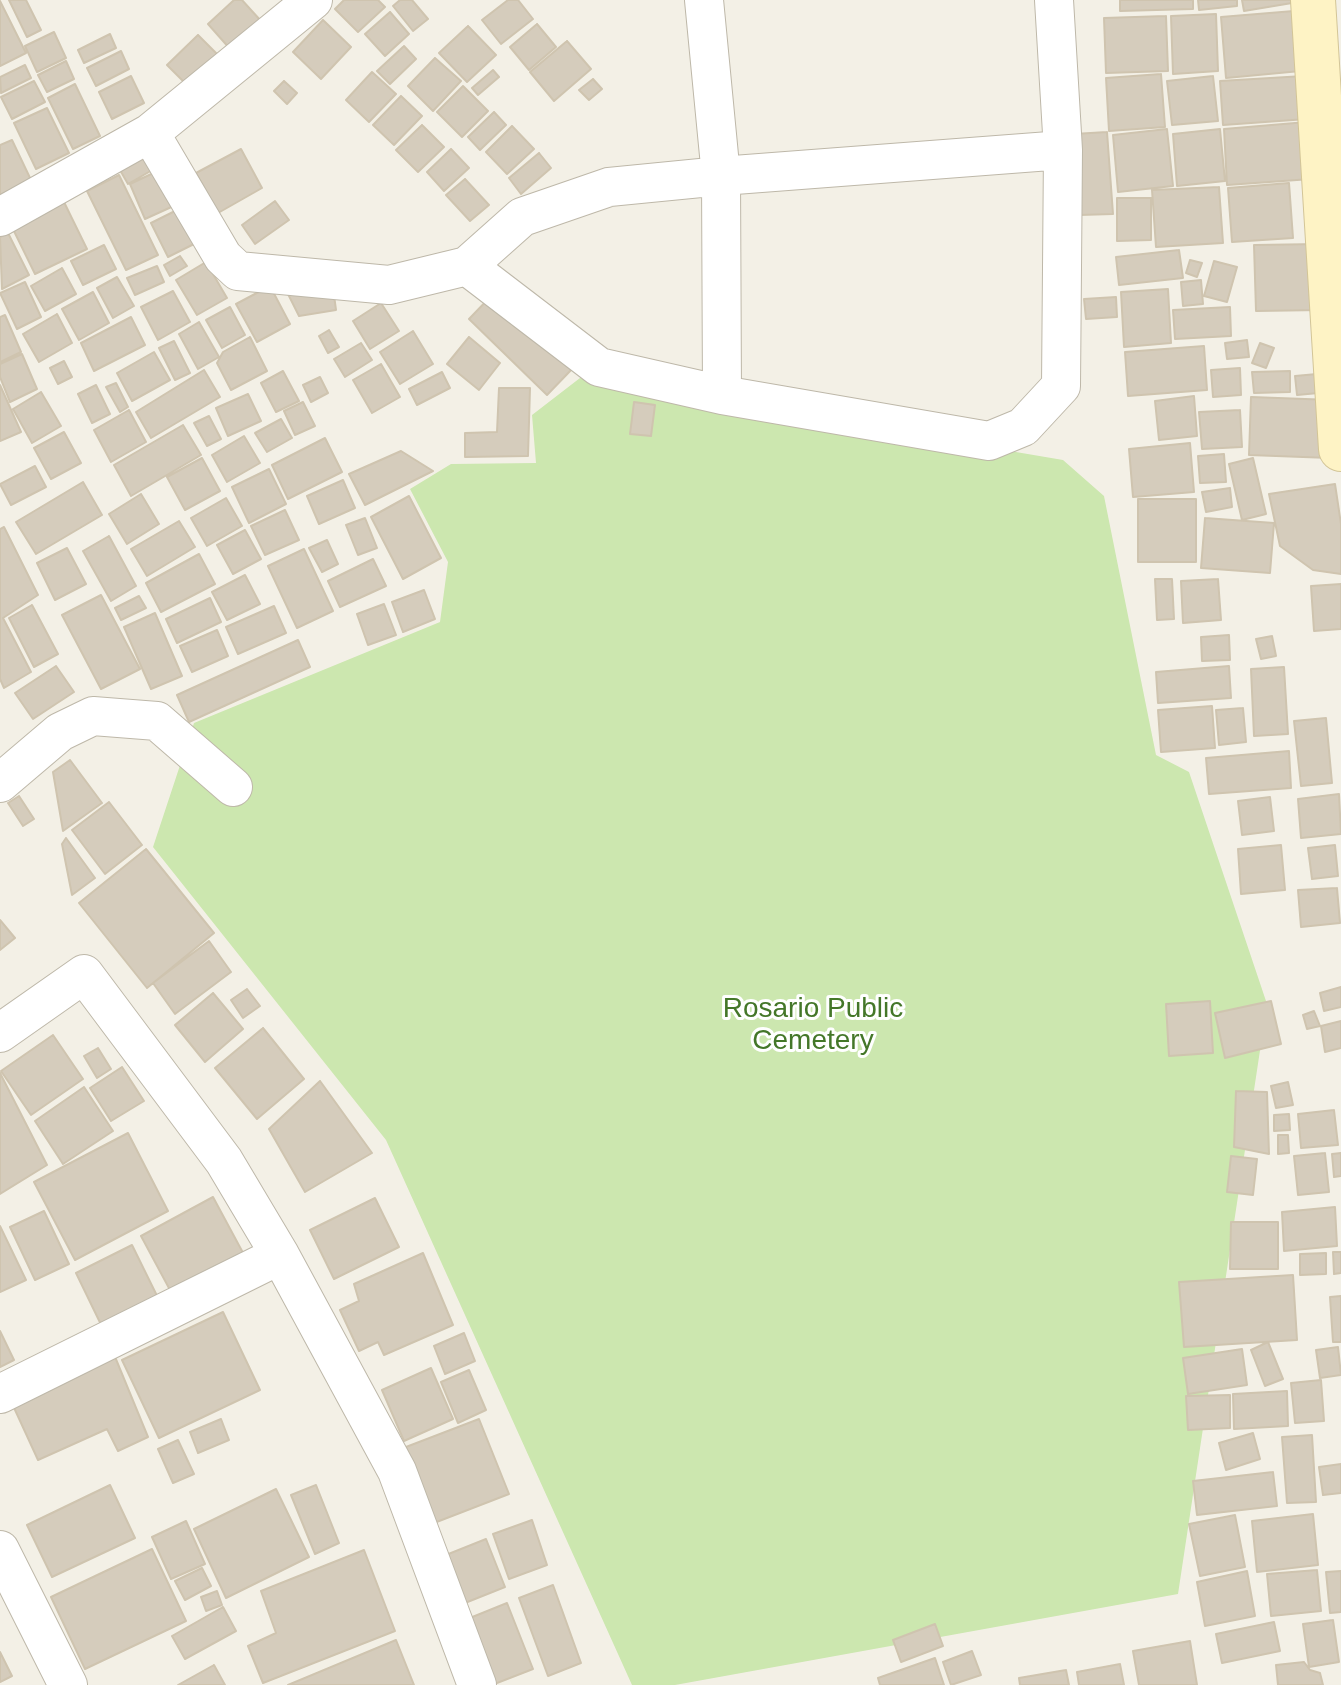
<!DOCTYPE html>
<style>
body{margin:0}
canvas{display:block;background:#f3f0e6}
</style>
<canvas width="1341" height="1685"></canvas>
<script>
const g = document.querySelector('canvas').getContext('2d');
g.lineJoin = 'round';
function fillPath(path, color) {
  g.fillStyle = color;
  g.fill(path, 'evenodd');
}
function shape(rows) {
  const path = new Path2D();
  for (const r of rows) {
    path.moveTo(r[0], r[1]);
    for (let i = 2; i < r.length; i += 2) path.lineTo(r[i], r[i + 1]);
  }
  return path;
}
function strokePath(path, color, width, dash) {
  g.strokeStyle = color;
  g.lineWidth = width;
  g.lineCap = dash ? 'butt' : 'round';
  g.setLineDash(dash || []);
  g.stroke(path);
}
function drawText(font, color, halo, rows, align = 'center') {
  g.font = font + ' Helvetica,sans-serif';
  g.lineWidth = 6;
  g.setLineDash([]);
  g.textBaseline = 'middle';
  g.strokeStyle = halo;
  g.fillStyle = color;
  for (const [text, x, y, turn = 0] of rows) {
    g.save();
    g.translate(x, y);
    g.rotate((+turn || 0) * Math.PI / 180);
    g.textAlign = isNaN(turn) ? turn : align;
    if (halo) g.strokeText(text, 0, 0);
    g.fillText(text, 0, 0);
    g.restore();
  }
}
fillPath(shape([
 [580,378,1063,460,1104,496,1156,755,1189,772,1267,1004,1178,1594,675,1685,632,1685,386,1140,153,847,194,723,440,622,448,562,410,489,451,464,536,463,532,415]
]), '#cce7af');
const building = shape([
 [9,0,26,0,41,30,27,37,9,0],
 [234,0,242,0,261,21,231,50,208,24,234,0],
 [344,0,378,0,385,7,358,32,335,9,344,0],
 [400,0,412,0,428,19,413,31,393,6,400,0],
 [508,0,518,0,533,19,501,44,482,20,508,0],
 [1120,0,1193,0,1193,9,1120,11,1120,0],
 [1198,0,1237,0,1237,6,1199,10,1198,0],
 [1242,0,1297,0,1298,2,1244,11,1242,0],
 [0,1,26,53,0,66,0,1],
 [1306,10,1311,70,1226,78,1221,17,1306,10],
 [390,12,409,34,385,56,365,34,390,12],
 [1216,14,1218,71,1173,74,1171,16,1216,14],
 [1166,16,1168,71,1106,73,1104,18,1166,16],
 [323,20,351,47,321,79,293,52,323,20],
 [537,24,556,47,529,70,510,47,537,24],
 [468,26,496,55,467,82,439,53,468,26],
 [54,32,66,58,37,72,25,46,54,32],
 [110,34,116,48,84,63,78,50,110,34],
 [198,35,223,60,192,90,167,65,198,35],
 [567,41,591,69,554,101,530,72,567,41],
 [404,46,416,59,390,84,377,71,404,46],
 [121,51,129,69,96,86,87,68,121,51],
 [435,58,461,81,433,111,408,86,435,58],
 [66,61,74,79,47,92,38,75,66,61],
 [25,65,31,78,1,93,0,77,25,65],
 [493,70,499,77,478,95,472,88,493,70],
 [372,72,396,94,369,122,346,100,372,72],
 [1161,74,1165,127,1109,131,1106,78,1161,74],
 [131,76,144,103,112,119,99,92,131,76],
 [1213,76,1218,121,1172,125,1167,81,1213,76],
 [1304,76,1307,119,1223,125,1220,81,1304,76],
 [593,79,602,89,589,100,579,90,593,79],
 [34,81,45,102,12,119,1,97,34,81],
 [284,81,297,93,287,104,274,91,284,81],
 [75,84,100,136,73,149,48,98,75,84],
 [463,86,488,111,462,137,437,112,463,86],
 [401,96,422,116,394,145,373,125,401,96],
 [47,108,69,153,36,169,14,123,47,108],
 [494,112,506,125,480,150,468,137,494,112],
 [1307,122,1311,179,1227,185,1224,129,1307,122],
 [422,125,444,147,418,172,396,150,422,125],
 [512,126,534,149,507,174,486,152,512,126],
 [1167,129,1173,186,1118,192,1113,135,1167,129],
 [1220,129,1225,181,1177,186,1173,134,1220,129],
 [1107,132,1113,214,1079,215,1074,134,1107,132],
 [12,140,31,180,0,195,0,145,12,140],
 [149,145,161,165,128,184,116,163,149,145],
 [241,149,262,188,218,213,196,173,241,149],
 [451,149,469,168,444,191,427,172,451,149],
 [539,153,551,168,521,194,509,178,539,153],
 [162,169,178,204,145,219,130,184,162,169],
 [119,175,158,255,126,270,87,191,119,175],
 [465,179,489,205,470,221,446,195,465,179],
 [1289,183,1293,238,1232,242,1228,188,1289,183],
 [1219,187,1223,243,1156,247,1152,190,1219,187],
 [1117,198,1151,198,1151,240,1117,241,1117,198],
 [63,200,87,249,35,274,11,225,63,200],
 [275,201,289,220,255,244,242,225,275,201],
 [181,208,198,242,168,257,151,223,181,208],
 [8,233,29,275,2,289,0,237,8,233],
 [1320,244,1321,310,1256,311,1254,245,1320,244],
 [104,245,116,269,83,285,71,261,104,245],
 [1179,250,1183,278,1119,285,1116,257,1179,250],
 [180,256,187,266,170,276,164,265,180,256],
 [1190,260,1202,263,1197,277,1186,273,1190,260],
 [1214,261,1237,267,1227,302,1204,296,1214,261],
 [206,262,227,298,197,315,176,280,206,262],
 [157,266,164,282,135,295,127,278,157,266],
 [62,268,76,294,45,311,31,286,62,268],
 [117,277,134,306,113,318,97,288,117,277],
 [1201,280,1203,304,1183,306,1181,282,1201,280],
 [25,282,41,317,17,329,0,293,25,282],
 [270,286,290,324,257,342,236,304,270,286],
 [333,288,336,310,299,316,286,290,333,288],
 [1168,289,1171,343,1124,347,1121,292,1168,289],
 [173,291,190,322,158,340,141,307,173,291],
 [93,292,109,323,79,340,62,309,93,292],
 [495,292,573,368,547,395,469,319,495,292],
 [1116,297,1117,317,1086,319,1084,299,1116,297],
 [381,303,399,331,370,349,353,321,381,303],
 [230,307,245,335,222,348,206,320,230,307],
 [1230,307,1231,336,1175,339,1173,310,1230,307],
 [57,314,72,343,39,362,23,334,57,314],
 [5,315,21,352,0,362,0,317,5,315],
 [131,317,145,345,94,371,81,343,131,317],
 [199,322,219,357,198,369,179,334,199,322],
 [329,330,339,347,328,353,319,336,329,330],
 [413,331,433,364,400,384,380,352,413,331],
 [250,337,267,371,231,390,217,363,223,352,250,337],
 [469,337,500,363,479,390,447,364,469,337],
 [1247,340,1249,357,1227,359,1225,343,1247,340],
 [174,341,190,373,175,380,159,348,174,341],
 [361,343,372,360,345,377,334,359,361,343],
 [1260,343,1274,348,1266,368,1252,363,1260,343],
 [1204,346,1207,390,1128,396,1125,352,1204,346],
 [154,352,170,380,132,401,117,373,154,352],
 [22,354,37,389,10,402,0,377,0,364,22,354],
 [64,361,72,377,58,384,50,368,64,361],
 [381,364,400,397,372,413,353,380,381,364],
 [1240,368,1241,395,1213,397,1211,370,1240,368],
 [204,370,220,397,151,438,136,412,204,370],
 [283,371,299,401,276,412,261,383,283,371],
 [1290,371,1290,392,1254,393,1252,372,1290,371],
 [442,372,450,388,417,405,409,389,442,372],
 [1328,373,1329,392,1297,395,1295,376,1328,373],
 [320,377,328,393,311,402,303,385,320,377],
 [116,383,128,407,120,412,106,387,116,383],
 [0,385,21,432,0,441,0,385],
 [96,385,110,414,92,423,78,394,96,385],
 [499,388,530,388,528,456,465,457,465,433,497,432,499,388],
 [41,392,61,426,32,443,13,409,41,392],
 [248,394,261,421,228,436,216,408,248,394],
 [1194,396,1197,436,1159,440,1155,401,1194,396],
 [1251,397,1332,400,1330,458,1249,455,1251,397],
 [303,402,315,426,295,435,284,411,303,402],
 [634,402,655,405,651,436,630,434,634,402],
 [129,410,146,442,111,462,94,430,129,410],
 [1240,410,1242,447,1202,449,1199,412,1240,410],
 [209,416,221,439,207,446,194,423,209,416],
 [281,419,292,438,267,452,255,433,281,419],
 [183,425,201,455,131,496,114,465,183,425],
 [64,432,81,463,51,479,34,448,64,432],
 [244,436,260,463,227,482,212,455,244,436],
 [325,438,342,472,288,499,272,465,325,438],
 [1190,443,1194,492,1133,497,1129,449,1190,443],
 [401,451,433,471,365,505,349,474,401,451],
 [1224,454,1226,482,1200,483,1198,456,1224,454],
 [202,458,220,491,185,510,167,477,202,458],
 [1253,458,1266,514,1242,520,1229,464,1253,458],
 [35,466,46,487,11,505,0,484,35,466],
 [269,469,286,504,249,523,232,487,269,469],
 [343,480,355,508,319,524,307,496,343,480],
 [83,482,102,515,36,554,16,522,83,482],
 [1335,484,1341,524,1341,574,1313,570,1280,546,1269,494,1335,484],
 [1230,488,1232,507,1206,512,1202,492,1230,488],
 [141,494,159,524,127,544,109,514,141,494],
 [409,496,441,558,403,579,371,517,409,496],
 [226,498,242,526,207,546,191,518,226,498],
 [1138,499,1196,499,1196,562,1138,562,1138,499],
 [285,510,299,540,265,555,251,526,285,510],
 [365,518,377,548,358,555,346,525,365,518],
 [1205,518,1274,523,1270,573,1201,568,1205,518],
 [179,521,195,547,147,576,131,549,179,521],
 [4,527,38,595,3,618,31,672,4,688,0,679,0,529,4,527],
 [245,530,261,559,233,574,217,545,245,530],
 [109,536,136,586,111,601,83,551,109,536],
 [327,540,338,564,322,572,309,548,327,540],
 [67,548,86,584,55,600,37,563,67,548],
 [304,549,333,611,297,628,268,566,304,549],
 [199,554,215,584,161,612,146,583,199,554],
 [373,559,386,586,340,607,328,581,373,559],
 [245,575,260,604,227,620,212,592,245,575],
 [1155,579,1172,579,1174,619,1157,620,1155,579],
 [1218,579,1221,620,1183,623,1181,581,1218,579],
 [1341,584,1341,629,1314,631,1311,586,1341,584],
 [424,590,435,619,403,632,392,602,424,590],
 [101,595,140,669,101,689,62,615,101,595],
 [139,596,146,608,121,620,115,608,139,596],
 [210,598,221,622,177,643,166,619,210,598],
 [384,604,396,635,368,645,357,614,384,604],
 [32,605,58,654,34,667,9,618,32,605],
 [274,606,286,633,238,654,226,627,274,606],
 [155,613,182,676,151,689,124,627,155,613],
 [217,630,228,656,192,672,180,646,217,630],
 [1229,635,1230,660,1202,661,1201,637,1229,635],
 [1272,636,1276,656,1261,659,1256,639,1272,636],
 [298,640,310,667,189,722,177,695,298,640],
 [56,666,74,692,33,719,15,693,56,666],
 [1229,666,1231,698,1158,703,1156,672,1229,666],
 [1284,667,1288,734,1254,736,1251,669,1284,667],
 [1212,706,1215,748,1161,752,1158,710,1212,706],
 [1243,708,1246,742,1219,745,1216,710,1243,708],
 [1326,718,1332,783,1301,786,1294,721,1326,718],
 [1289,751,1291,788,1209,794,1206,758,1289,751],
 [70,760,102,803,63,831,53,772,70,760],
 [1339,794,1341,834,1301,838,1298,799,1339,794],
 [19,796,34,819,23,826,8,803,19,796],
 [1270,797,1274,831,1242,835,1238,801,1270,797],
 [109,802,142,845,105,874,72,830,109,802],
 [66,838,95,878,72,895,62,844,66,838],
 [1281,845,1285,890,1241,894,1238,849,1281,845],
 [1335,845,1338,876,1312,879,1308,848,1335,845],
 [146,849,214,933,147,988,79,903,146,849],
 [1337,888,1340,923,1301,927,1298,890,1337,888],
 [0,920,15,938,0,950,0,920],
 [209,941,231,972,175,1014,153,983,209,941],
 [1341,987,1341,1007,1324,1011,1320,993,1341,987],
 [247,989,260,1006,243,1018,231,1000,247,989],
 [213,993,243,1029,205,1062,175,1025,213,993],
 [1210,1001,1213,1053,1169,1056,1166,1004,1210,1001],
 [1271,1001,1281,1044,1225,1058,1215,1013,1271,1001],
 [1314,1011,1320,1026,1307,1029,1303,1015,1314,1011],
 [1341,1021,1341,1048,1325,1052,1321,1026,1341,1021],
 [263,1028,304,1079,257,1119,215,1068,263,1028],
 [53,1035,83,1079,31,1115,1,1071,53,1035],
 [98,1048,111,1069,97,1078,84,1056,98,1048],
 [122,1067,144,1101,111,1121,90,1088,122,1067],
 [0,1073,47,1165,0,1194,0,1073],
 [320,1081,372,1153,305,1192,269,1129,320,1081],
 [1288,1082,1293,1105,1276,1108,1271,1086,1288,1082],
 [84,1087,113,1131,63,1164,35,1121,84,1087],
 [1236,1091,1267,1092,1269,1154,1234,1147,1236,1091],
 [1334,1110,1338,1145,1301,1148,1298,1114,1334,1110],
 [1289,1114,1290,1130,1274,1131,1274,1115,1289,1114],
 [128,1133,168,1211,75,1260,34,1182,128,1133],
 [1278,1135,1288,1135,1289,1153,1278,1154,1278,1135],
 [1325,1153,1329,1192,1298,1195,1294,1156,1325,1153],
 [1341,1153,1341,1176,1334,1177,1332,1154,1341,1153],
 [1231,1156,1257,1159,1253,1195,1227,1192,1231,1156],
 [213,1197,249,1264,177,1303,141,1236,213,1197],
 [375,1198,399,1247,334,1279,310,1230,375,1198],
 [1335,1207,1337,1246,1284,1251,1282,1212,1335,1207],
 [44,1211,69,1264,35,1280,10,1227,44,1211],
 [1231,1222,1278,1222,1278,1269,1230,1269,1231,1222],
 [0,1226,26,1280,0,1292,0,1226],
 [132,1245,164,1310,108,1339,76,1273,132,1245],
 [1333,1252,1341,1252,1341,1273,1334,1274,1333,1252],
 [423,1253,453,1325,384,1355,378,1342,359,1351,340,1310,359,1301,354,1284,423,1253],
 [1326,1253,1326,1274,1300,1275,1300,1254,1326,1253],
 [1293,1275,1297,1340,1184,1347,1179,1282,1293,1275],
 [1341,1296,1341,1342,1333,1342,1330,1297,1341,1296],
 [223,1312,260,1390,159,1438,122,1360,223,1312],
 [0,1331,14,1360,0,1367,0,1331],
 [464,1333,475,1361,445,1374,434,1346,464,1333],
 [1268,1342,1283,1379,1265,1386,1251,1350,1268,1342],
 [1338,1347,1341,1375,1320,1378,1316,1350,1338,1347],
 [1242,1349,1247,1385,1188,1394,1183,1358,1242,1349],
 [113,1352,148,1437,118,1451,107,1429,38,1460,10,1399,113,1352],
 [431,1368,453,1419,404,1441,382,1390,431,1368],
 [469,1370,486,1410,458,1423,441,1382,469,1370],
 [1321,1380,1324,1421,1295,1423,1291,1383,1321,1380],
 [1287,1391,1288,1426,1234,1429,1233,1394,1287,1391],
 [1230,1395,1230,1428,1188,1430,1186,1396,1230,1395],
 [221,1419,229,1440,198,1453,190,1432,221,1419],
 [479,1419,509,1494,434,1523,406,1447,479,1419],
 [1253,1433,1260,1459,1226,1470,1219,1443,1253,1433],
 [1312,1435,1316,1502,1287,1503,1282,1437,1312,1435],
 [178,1440,194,1474,173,1483,158,1449,178,1440],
 [1341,1464,1341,1493,1323,1495,1319,1467,1341,1464],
 [1273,1472,1277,1506,1197,1515,1193,1481,1273,1472],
 [110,1485,135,1538,52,1577,27,1525,110,1485],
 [316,1485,339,1543,315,1554,291,1495,316,1485],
 [276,1489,309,1557,226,1598,194,1529,276,1489],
 [1313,1514,1318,1565,1257,1572,1252,1521,1313,1514],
 [1235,1515,1245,1567,1200,1576,1189,1524,1235,1515],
 [532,1520,547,1565,509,1579,493,1534,532,1520],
 [186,1521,205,1564,171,1579,152,1537,186,1521],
 [486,1539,505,1587,465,1603,446,1555,486,1539],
 [152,1549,186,1621,85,1669,51,1597,152,1549],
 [364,1550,395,1631,263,1683,248,1646,276,1633,261,1591,364,1550],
 [202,1568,211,1586,185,1600,175,1581,202,1568],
 [1317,1570,1321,1611,1271,1616,1267,1574,1317,1570],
 [1247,1571,1255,1616,1205,1626,1197,1582,1247,1571],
 [1341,1571,1341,1612,1330,1613,1326,1572,1341,1571],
 [553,1585,581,1663,548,1676,519,1598,553,1585],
 [217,1591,222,1605,206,1611,201,1597,217,1591],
 [507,1603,533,1669,492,1685,460,1622,507,1603],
 [223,1607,236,1631,185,1659,172,1636,223,1607],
 [1333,1620,1339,1662,1309,1667,1303,1624,1333,1620],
 [1274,1622,1280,1651,1222,1663,1216,1634,1274,1622],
 [935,1624,943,1646,901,1662,893,1640,935,1624],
 [396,1640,414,1685,288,1685,396,1640],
 [1190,1641,1197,1685,1139,1685,1133,1651,1190,1641],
 [972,1651,981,1675,951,1685,943,1662,972,1651],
 [0,1652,12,1676,0,1682,0,1652],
 [935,1658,944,1685,880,1685,878,1678,935,1658],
 [1304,1662,1310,1670,1320,1673,1323,1685,1278,1685,1276,1665,1304,1662],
 [1120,1664,1124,1685,1079,1685,1077,1672,1120,1664],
 [214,1665,225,1685,178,1685,214,1665],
 [1066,1670,1069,1685,1020,1685,1019,1678,1066,1670]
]);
fillPath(building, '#d5ccbc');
strokePath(building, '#cfc4af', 2);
const street = shape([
 [313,0,150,133,223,257,238,271,389,285,467,266,522,217,609,187,721,176,1063,150],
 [704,0,721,176,722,395],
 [0,217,150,133],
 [467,266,599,367,722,395,989,441,1023,427,1061,386,1063,150,1054,0],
 [0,783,60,732,93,716,157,721,233,787],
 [0,1033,84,974,224,1161,280,1255,397,1471,477,1685],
 [0,1394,280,1255],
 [0,1550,68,1685]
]);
const secondary = shape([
 [1313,0,1341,449]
]);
strokePath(street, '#beb8a9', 40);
strokePath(secondary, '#d3c597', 46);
strokePath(street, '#fff', 38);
strokePath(secondary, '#fef3c5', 44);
drawText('28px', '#447729', '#fff', [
 ["Rosario Public",813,1009],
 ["Cemetery",813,1041]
]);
</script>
